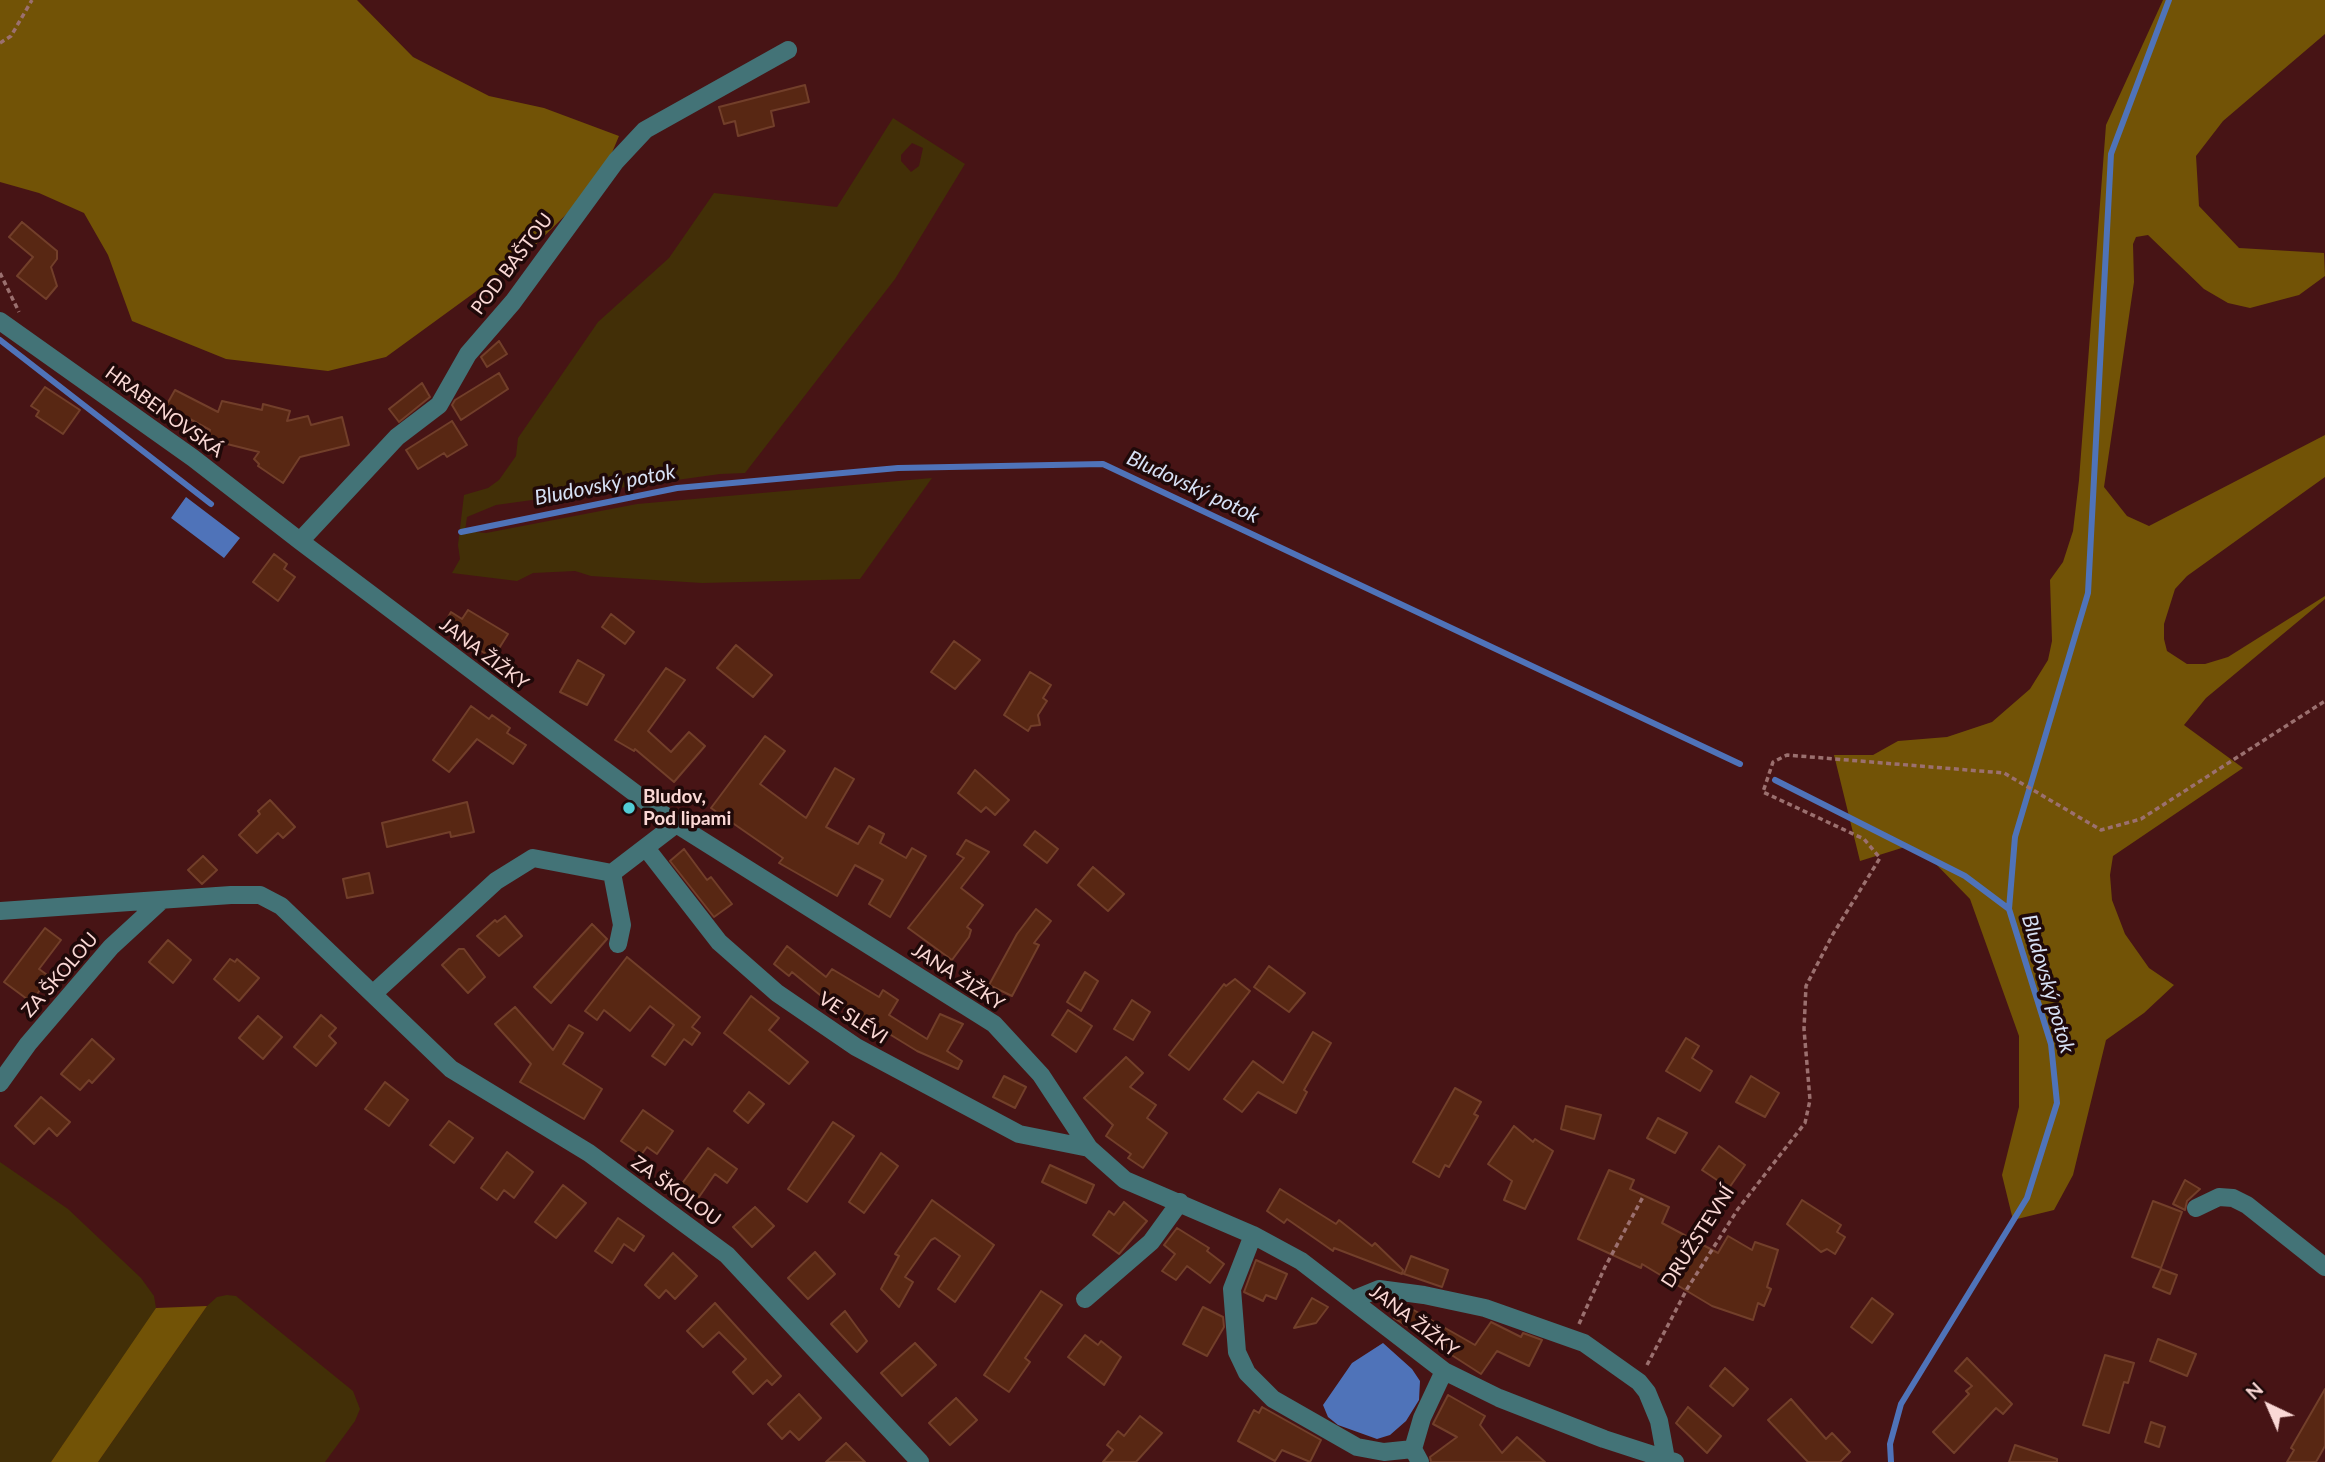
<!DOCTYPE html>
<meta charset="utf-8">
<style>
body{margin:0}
#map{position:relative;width:2325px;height:1462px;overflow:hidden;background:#471415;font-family:Lato,sans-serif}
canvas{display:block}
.north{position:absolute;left:2234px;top:1371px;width:70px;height:70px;-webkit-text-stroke:5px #1f0909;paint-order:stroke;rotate:316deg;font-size:19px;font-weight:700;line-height:28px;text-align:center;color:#fad8d5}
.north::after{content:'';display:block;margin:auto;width:24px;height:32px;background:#fad8d5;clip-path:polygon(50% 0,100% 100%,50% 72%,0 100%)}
</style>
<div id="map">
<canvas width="2325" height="1462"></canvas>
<div class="north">N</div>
</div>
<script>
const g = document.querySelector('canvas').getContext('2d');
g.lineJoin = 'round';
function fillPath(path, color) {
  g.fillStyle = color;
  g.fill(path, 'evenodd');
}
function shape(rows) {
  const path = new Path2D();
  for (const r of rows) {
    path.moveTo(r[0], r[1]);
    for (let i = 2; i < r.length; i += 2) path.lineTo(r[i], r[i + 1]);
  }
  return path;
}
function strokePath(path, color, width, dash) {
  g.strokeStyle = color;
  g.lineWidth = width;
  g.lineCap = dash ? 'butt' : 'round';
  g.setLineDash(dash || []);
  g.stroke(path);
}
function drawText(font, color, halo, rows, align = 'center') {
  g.font = font + ' Lato,sans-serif';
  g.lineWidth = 7;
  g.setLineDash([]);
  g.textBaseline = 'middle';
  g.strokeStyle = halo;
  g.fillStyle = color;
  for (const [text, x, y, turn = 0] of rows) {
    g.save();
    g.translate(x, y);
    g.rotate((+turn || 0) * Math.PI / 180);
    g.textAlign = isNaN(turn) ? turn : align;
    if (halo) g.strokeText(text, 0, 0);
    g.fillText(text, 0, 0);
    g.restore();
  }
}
fillPath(shape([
 [893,118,965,164,895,279,745,473,720,474,496,505,467,517,465,531,486,533,637,504,932,478,860,579,702,583,591,576,575,571,533,573,517,581,452,573,460,559,458,545,464,495,488,488,499,480,516,456,518,438,598,322,669,258,714,193,837,207],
 [912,143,923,148,919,166,911,172,901,161,901,155],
 [0,1162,68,1209,141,1278,154,1296,156,1308,147,1325,51,1462,0,1462],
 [227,1295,236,1296,353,1391,360,1409,355,1421,325,1462,98,1462,207,1306,217,1297]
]), '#422f07');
fillPath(shape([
 [0,0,357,0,413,57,489,96,544,108,619,136,600,181,522,258,386,357,328,371,226,359,132,321,108,255,84,213,39,193,0,182],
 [2163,0,2325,0,2325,34,2223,121,2196,156,2199,206,2239,248,2324,253,2325,276,2299,295,2250,308,2228,303,2204,289,2148,235,2136,237,2133,244,2134,282,2104,487,2127,516,2149,526,2325,435,2325,477,2187,576,2175,589,2164,624,2164,639,2167,651,2187,664,2205,664,2228,657,2325,596,2325,599,2206,698,2184,725,2243,768,2113,856,2110,875,2112,900,2125,934,2149,968,2174,985,2144,1013,2106,1040,2073,1175,2054,1210,2013,1220,2002,1175,2019,1107,2019,1036,1970,899,1929,857,1908,846,1860,861,1834,755,1873,755,1898,741,1947,737,1992,722,2030,689,2048,660,2052,641,2050,580,2063,562,2073,531,2079,480,2106,125],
 [207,1306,98,1462,51,1462,156,1308]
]), '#725306');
fillPath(shape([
 [186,497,240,538,224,558,171,518],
 [1383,1343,1412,1369,1420,1381,1419,1400,1406,1421,1390,1435,1377,1439,1338,1425,1328,1417,1323,1405,1352,1363]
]), '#4f73b9');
strokePath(shape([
 [0,340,211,504],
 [461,532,677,488,898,468,1103,464,1740,764],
 [1775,780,1965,876,2009,909,2051,1044,2057,1103,2027,1198,1901,1404,1890,1444,1891,1462],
 [2009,909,2015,837,2088,593,2111,154,2169,0]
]), '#4f73b9', 6);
const building = shape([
 [805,85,809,102,771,111,774,126,738,136,735,121,724,124,719,107,805,85],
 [22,222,57,251,57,259,51,267,57,286,46,299,17,276,33,257,9,237,22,222],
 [499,341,507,354,487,367,481,357,499,341],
 [499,373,508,389,461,420,452,405,455,400,499,373],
 [422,383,430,397,399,422,389,409,422,383],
 [45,387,80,410,63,434,36,416,39,411,31,406,45,387],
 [175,390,218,412,222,401,262,410,263,404,290,411,287,421,308,416,311,425,342,417,349,445,300,457,283,483,258,466,259,464,254,459,259,452,207,439,210,430,166,406,175,390],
 [452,421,467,445,447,457,444,453,418,469,406,450,452,421],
 [274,554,287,564,284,569,295,577,278,601,253,582,274,554],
 [468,610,508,634,493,658,442,628,451,612,462,619,468,610],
 [611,614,634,632,625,644,602,627,611,614],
 [954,641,980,660,955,689,931,672,954,641],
 [736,645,772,675,753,697,717,668,736,645],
 [578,660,604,675,587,705,560,692,578,660],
 [666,668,685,680,648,731,671,752,689,732,705,746,674,782,635,749,634,751,615,740,666,668],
 [1030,672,1051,685,1043,698,1047,701,1038,715,1040,725,1031,726,1028,731,1004,715,1030,672],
 [471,706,489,719,492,715,510,728,507,733,526,745,513,764,477,739,449,772,433,760,471,706],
 [765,736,785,751,760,784,806,818,835,768,854,779,826,827,858,844,869,826,884,834,880,843,906,858,912,848,926,856,890,917,869,904,883,880,855,865,837,896,779,863,783,858,711,808,765,736],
 [975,770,1009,800,995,815,986,807,981,812,958,793,975,770],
 [270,800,295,827,283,838,278,833,257,853,239,835,260,814,258,811,270,800],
 [467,802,474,832,451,837,450,832,387,847,382,823,467,802],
 [1035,831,1058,849,1047,863,1024,845,1035,831],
 [966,840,989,852,961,888,983,905,967,927,971,930,969,937,952,960,908,928,964,858,957,854,966,840],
 [684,849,707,880,711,877,732,904,714,917,670,861,684,849],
 [203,856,217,870,202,884,188,870,203,856],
 [1093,867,1124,894,1108,911,1078,885,1093,867],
 [369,873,373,893,347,898,343,879,369,873],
 [1036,909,1051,921,1034,943,1039,945,1012,996,989,985,1017,934,1036,909],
 [505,916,522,936,499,956,477,936,495,920,497,922,505,916],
 [592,924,607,939,551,1003,534,987,592,924],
 [45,928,61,940,39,969,50,977,31,1002,4,982,45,928],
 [168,940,191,960,173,983,149,962,168,940],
 [787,946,826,977,832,969,879,997,883,990,898,1000,889,1015,927,1039,940,1014,963,1024,947,1051,962,1061,958,1069,917,1051,886,1032,884,1036,830,997,828,1000,820,995,792,972,789,976,774,964,787,946],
 [459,949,464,949,485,977,468,993,442,965,459,949],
 [627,957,700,1017,692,1027,700,1033,692,1045,684,1039,665,1065,652,1056,674,1025,650,1006,630,1031,604,1010,597,1020,585,1011,627,957],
 [230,959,235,962,237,959,259,978,239,1001,214,979,230,959],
 [1269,966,1305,993,1289,1012,1254,987,1269,966],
 [1085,972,1098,981,1081,1011,1067,1002,1085,972],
 [1235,979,1250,991,1189,1070,1169,1055,1224,984,1226,986,1235,979],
 [751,996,779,1018,769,1030,808,1062,789,1084,724,1033,751,996],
 [1132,1000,1150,1012,1133,1040,1114,1029,1132,1000],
 [515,1007,553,1050,569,1025,583,1033,563,1064,602,1089,584,1119,520,1082,531,1064,495,1024,515,1007],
 [1068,1010,1092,1026,1076,1052,1052,1035,1068,1010],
 [321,1015,336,1028,329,1036,336,1043,316,1066,294,1047,321,1015],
 [258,1016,282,1037,263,1059,239,1038,258,1016],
 [1313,1032,1331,1043,1304,1090,1307,1092,1296,1113,1258,1092,1242,1112,1224,1099,1253,1061,1283,1083,1313,1032],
 [1686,1038,1699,1046,1692,1058,1712,1071,1700,1091,1666,1071,1686,1038],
 [92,1039,114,1059,92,1083,89,1080,80,1090,61,1074,92,1039],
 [1126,1057,1143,1073,1130,1087,1156,1105,1147,1118,1167,1133,1143,1168,1128,1158,1131,1154,1106,1136,1113,1125,1084,1098,1126,1057],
 [1004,1076,1026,1087,1015,1108,993,1097,1004,1076],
 [1751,1076,1779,1093,1765,1117,1736,1102,1751,1076],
 [385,1082,408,1100,389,1126,365,1109,385,1082],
 [1455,1088,1481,1102,1474,1114,1478,1116,1449,1167,1445,1165,1439,1177,1413,1162,1455,1088],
 [749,1092,764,1104,748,1123,734,1111,749,1092],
 [41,1097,70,1122,57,1136,49,1128,34,1144,15,1126,41,1097],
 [1566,1106,1601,1115,1594,1139,1561,1129,1566,1106],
 [643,1110,673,1131,657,1154,647,1147,641,1155,621,1141,643,1110],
 [1658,1118,1687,1133,1675,1153,1647,1138,1658,1118],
 [449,1121,473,1138,454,1163,430,1145,449,1121],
 [833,1122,854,1136,807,1202,788,1189,833,1122],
 [1514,1126,1533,1142,1535,1139,1553,1151,1525,1209,1504,1200,1512,1181,1488,1164,1514,1126],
 [1719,1146,1745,1165,1729,1188,1702,1170,1719,1146],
 [708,1148,737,1169,727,1183,715,1174,699,1197,681,1185,708,1148],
 [507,1152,533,1172,514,1198,504,1190,497,1200,481,1188,507,1152],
 [881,1153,898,1166,864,1213,849,1202,881,1153],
 [1050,1165,1094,1185,1086,1203,1042,1182,1050,1165],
 [1609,1170,1634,1180,1630,1189,1669,1207,1662,1223,1718,1253,1728,1236,1752,1250,1755,1242,1778,1250,1767,1287,1771,1289,1764,1306,1758,1303,1753,1320,1712,1306,1642,1264,1641,1268,1578,1239,1609,1170],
 [2185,1180,2200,1189,2187,1201,2185,1210,2173,1204,2185,1180],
 [563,1185,586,1203,556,1238,535,1222,563,1185],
 [1280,1189,1336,1224,1339,1220,1372,1246,1375,1243,1403,1270,1402,1274,1334,1248,1333,1251,1287,1219,1284,1223,1267,1211,1280,1189],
 [932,1200,994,1245,955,1302,938,1289,960,1256,935,1238,931,1240,905,1277,913,1282,899,1307,881,1289,899,1256,895,1254,932,1200],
 [1802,1200,1841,1225,1837,1232,1845,1237,1835,1254,1827,1249,1821,1252,1787,1224,1802,1200],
 [2153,1201,2182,1212,2161,1268,2132,1257,2153,1201],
 [1124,1202,1147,1221,1119,1254,1093,1235,1109,1211,1114,1215,1124,1202],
 [755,1207,774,1226,752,1247,733,1227,755,1207],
 [618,1218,644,1236,634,1251,624,1244,612,1263,595,1251,618,1218],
 [1177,1228,1209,1248,1207,1251,1224,1264,1210,1283,1187,1266,1176,1280,1162,1271,1175,1254,1164,1245,1177,1228],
 [815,1252,835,1274,808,1299,788,1278,815,1252],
 [673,1253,697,1276,675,1299,666,1290,659,1298,645,1285,673,1253],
 [1411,1256,1448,1270,1442,1287,1404,1274,1411,1256],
 [1256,1260,1287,1274,1276,1299,1266,1295,1263,1301,1244,1292,1256,1260],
 [2161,1269,2177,1275,2170,1294,2153,1287,2161,1269],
 [1041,1291,1062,1305,1025,1358,1030,1362,1009,1392,984,1375,1041,1291],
 [1312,1298,1328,1307,1316,1323,1294,1328,1312,1298],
 [1872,1298,1893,1314,1872,1343,1851,1327,1872,1298],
 [715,1303,781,1376,772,1385,767,1380,753,1394,733,1372,746,1359,719,1332,703,1347,687,1331,715,1303],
 [1403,1304,1475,1345,1491,1322,1521,1337,1523,1333,1542,1340,1529,1366,1497,1351,1481,1374,1394,1318,1403,1304],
 [1203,1307,1223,1317,1224,1327,1207,1356,1183,1344,1203,1307],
 [845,1311,867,1341,857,1352,831,1324,845,1311],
 [1085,1335,1098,1345,1101,1341,1121,1357,1104,1385,1068,1357,1085,1335],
 [2158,1339,2196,1354,2187,1376,2150,1361,2158,1339],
 [915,1343,936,1365,902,1396,881,1373,915,1343],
 [2105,1355,2134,1363,2128,1383,2124,1382,2109,1433,2083,1425,2105,1355],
 [1967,1358,2012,1404,2003,1414,1996,1408,1954,1453,1933,1432,1969,1394,1966,1391,1972,1386,1955,1371,1967,1358],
 [1725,1368,1748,1389,1733,1406,1710,1386,1725,1368],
 [2325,1389,2325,1446,2316,1462,2287,1462,2294,1450,2291,1448,2325,1389],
 [799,1394,821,1418,799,1440,790,1431,782,1439,768,1424,799,1394],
 [1448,1395,1485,1416,1480,1425,1502,1453,1517,1437,1545,1462,1431,1462,1430,1457,1457,1437,1433,1424,1448,1395],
 [956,1398,977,1420,950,1445,929,1423,956,1398],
 [1791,1399,1826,1439,1832,1433,1850,1452,1840,1462,1808,1462,1768,1420,1791,1399],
 [1262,1407,1321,1440,1310,1462,1282,1450,1275,1461,1238,1441,1254,1410,1259,1413,1262,1407],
 [1688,1407,1721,1436,1707,1453,1676,1423,1688,1407],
 [1140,1416,1162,1433,1136,1462,1103,1462,1113,1450,1107,1445,1118,1431,1124,1436,1140,1416],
 [2151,1422,2165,1427,2159,1447,2145,1442,2151,1422],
 [846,1443,865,1462,826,1462,846,1443],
 [2015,1445,2057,1459,2057,1462,2009,1462,2015,1445]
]);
fillPath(building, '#582713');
strokePath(building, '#723f2a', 2);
strokePath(shape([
 [0,43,11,36,32,0],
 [0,273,19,312],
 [1579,1324,1605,1267,1644,1195],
 [1647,1365,1687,1289,1738,1209,1805,1123,1810,1100,1804,1029,1806,986,1833,934,1880,858,1864,839,1763,792,1773,762,1787,755,2004,773,2101,830,2141,819,2325,701]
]), '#9b706f', 3.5, [5, 3.5]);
strokePath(shape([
 [0,321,193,458,300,541,676,824,994,1024,1041,1075,1089,1148,1125,1180,1253,1235,1301,1261,1444,1371,1499,1398,1604,1439,1675,1462],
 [300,541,397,437,439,405,468,354,513,302,616,161,645,130,788,50],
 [646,848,719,942,777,993,856,1047,1019,1134,1089,1148],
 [612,873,676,824],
 [612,873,622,925,618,944],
 [0,911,231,895,260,895,281,906,451,1069,589,1153,727,1255,920,1462],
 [375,992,496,881,533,858,612,873],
 [0,1083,28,1044,111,947,161,901],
 [2196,1208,2219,1197,2233,1198,2247,1205,2325,1267],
 [1253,1235,1232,1289,1237,1352,1247,1373,1273,1399,1357,1447,1384,1452,1413,1449],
 [1085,1299,1151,1242,1180,1202],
 [1352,1300,1379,1289,1424,1295,1485,1308,1584,1343,1639,1382,1647,1392,1659,1421,1666,1459],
 [1420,1462,1413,1449,1422,1418,1444,1371]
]), '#437377', 18);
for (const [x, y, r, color] of [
 [629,808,7,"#52ccd5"]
]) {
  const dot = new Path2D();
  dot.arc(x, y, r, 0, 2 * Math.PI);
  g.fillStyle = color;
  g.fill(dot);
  strokePath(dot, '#1f0909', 2.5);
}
drawText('19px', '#fad8d5', '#1f0909', [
 ["POD BAŠTOU",512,264,-53],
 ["HRABENOVSKÁ",164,412,36],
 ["JANA ŽIŽKY",484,654,37],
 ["ZA ŠKOLOU",60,975,-49],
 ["JANA ŽIŽKY",958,977,33],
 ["VE SLÉVI",853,1018,33],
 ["ZA ŠKOLOU",676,1191,36],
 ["DRUŽSTEVNÍ",1698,1237,-57],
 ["JANA ŽIŽKY",1414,1321,37]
]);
drawText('bold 19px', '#fad8d5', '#1f0909', [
 ["Bludov,",643,797],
 ["Pod lipami",643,819]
], 'left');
drawText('italic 21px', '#d7e1f5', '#1f0909', [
 ["Bludovský potok",605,485,-11],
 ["Bludovský potok",1193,487,25],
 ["Bludovský potok",2048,984,74]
]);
</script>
